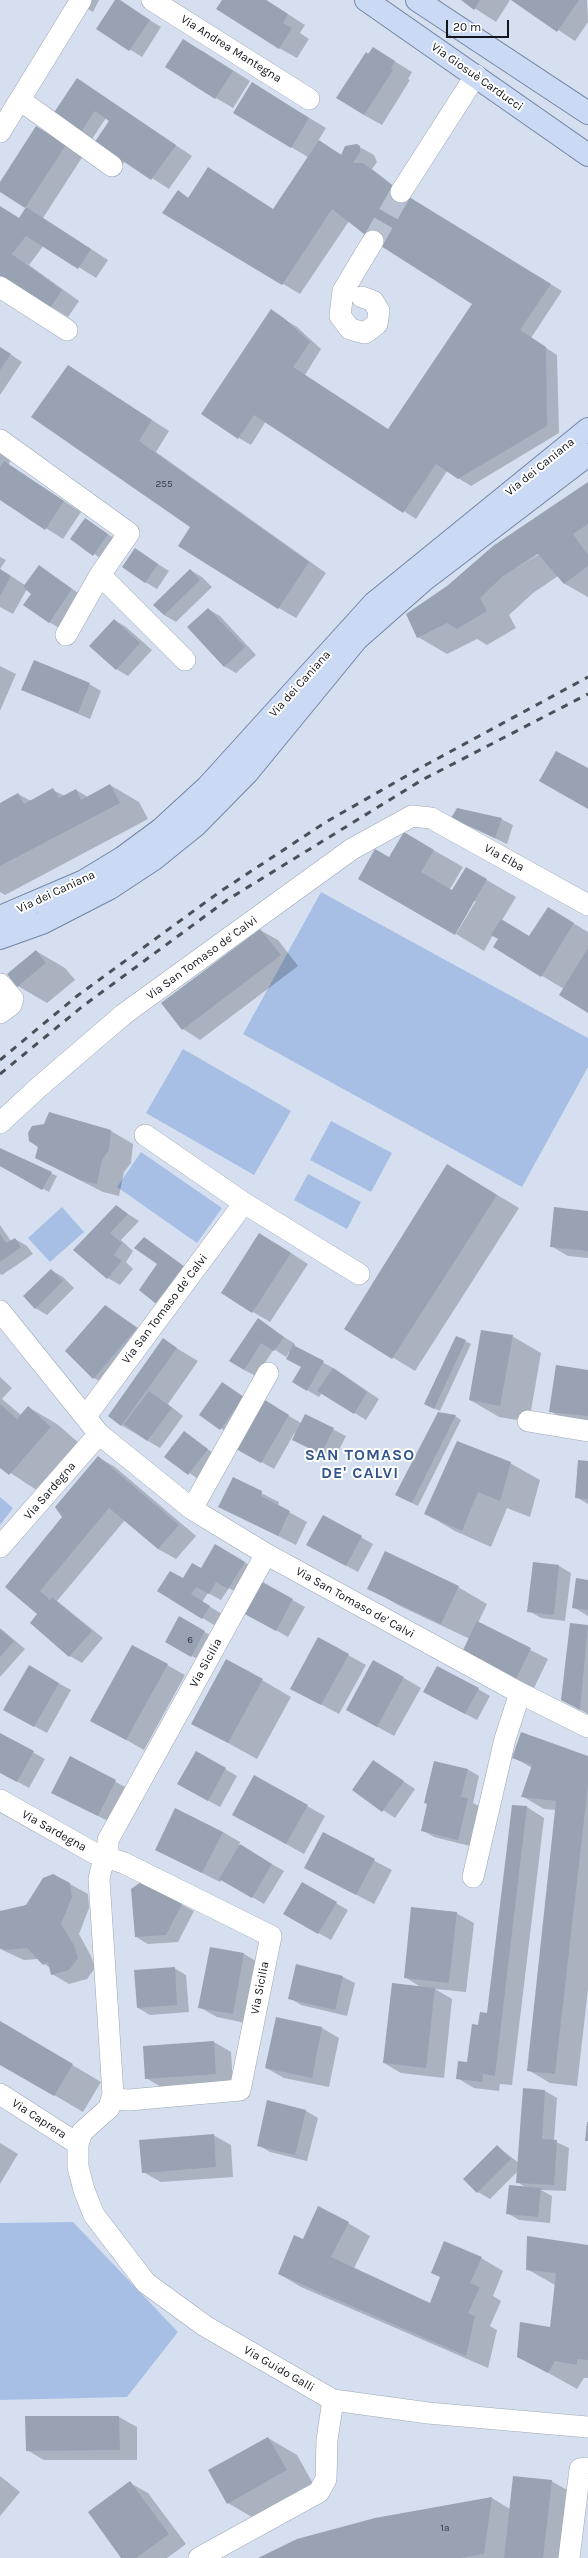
<!DOCTYPE html>
<meta charset="utf-8">
<style>
body{margin:0}
#map{position:relative;width:588px;height:2558px;overflow:hidden;background:#d5dff0;font-family:Karla,sans-serif}
canvas{display:block}
.scale{position:absolute;left:446px;top:20px;width:63px;height:18px;box-sizing:border-box;border:2px solid #12151b;border-top:0;padding-left:5px;font-size:12px;line-height:14px;white-space:nowrap;color:#12151b;-webkit-text-stroke:3px #fff;paint-order:stroke}
</style>
<div id="map">
<canvas width="588" height="2558"></canvas>
<div class="scale">20 m</div>
</div>
<script>
const g = document.querySelector('canvas').getContext('2d');
g.lineJoin = 'round';
function fillPath(path, color) {
  g.fillStyle = color;
  g.fill(path, 'evenodd');
}
function shape(rows) {
  const path = new Path2D();
  for (const r of rows) {
    path.moveTo(r[0], r[1]);
    for (let i = 2; i < r.length; i += 2) path.lineTo(r[i], r[i + 1]);
  }
  return path;
}
function strokePath(path, color, width, dash) {
  g.strokeStyle = color;
  g.lineWidth = width;
  g.lineCap = dash ? 'butt' : 'round';
  g.setLineDash(dash || []);
  g.stroke(path);
}
function drawText(font, color, halo, rows, align = 'center') {
  g.font = font + ' Karla,sans-serif';
  g.lineWidth = 4;
  g.setLineDash([]);
  g.textBaseline = 'middle';
  g.strokeStyle = halo;
  g.fillStyle = color;
  for (const [text, x, y, turn = 0] of rows) {
    g.save();
    g.translate(x, y);
    g.rotate((+turn || 0) * Math.PI / 180);
    g.textAlign = isNaN(turn) ? turn : align;
    if (halo) g.strokeText(text, 0, 0);
    g.fillText(text, 0, 0);
    g.restore();
  }
}
fillPath(shape([
 [321,892,588,1038,588,1067,522,1187,243,1034],
 [183,1049,291,1111,254,1175,146,1113],
 [331,1121,392,1153,371,1192,310,1160],
 [141,1152,222,1208,197,1243,117,1187],
 [308,1174,361,1202,347,1229,294,1200],
 [62,1207,84,1232,50,1262,28,1238],
 [0,1497,13,1508,0,1525],
 [73,2222,178,2332,127,2397,0,2400,0,2223]
]), '#a7bfe5');
fillPath(shape([
 [72,0,99,0,93,12],
 [117,0,161,27,142,57,97,29],
 [223,0,266,0,305,25,300,33,309,39,297,58,279,48],
 [462,0,510,0,496,22],
 [513,0,587,0,588,22,575,41],
 [373,48,412,72,408,79,410,80,382,125,364,115,369,55],
 [201,50,250,81,233,108,216,98],
 [78,80,192,156,169,189,125,161,121,167,104,157,111,121,106,118,90,142,79,135],
 [270,94,326,128,318,141,342,155,356,145,374,155,377,162,372,169,413,201,562,291,531,338,557,355,559,433,471,486,447,471,416,519,266,421,251,445,239,438,271,311,297,327,321,349,305,375,389,430,473,303,349,221,300,294,164,213,178,192,189,198,209,169,274,210,308,157,291,147],
 [36,127,83,156,43,218,108,260,96,278,44,245,29,265,79,301,68,317,0,275,0,207,20,219,27,208,0,191,0,184],
 [0,347,22,362,0,395],
 [69,366,169,431,156,452,326,573,296,618,279,608,192,527],
 [0,443,15,454,8,465,81,512,63,539,0,499],
 [588,483,588,597,565,584,558,576,533,593,509,615,516,628,487,645,477,639,447,654,418,637,447,587],
 [542,550,543,552,517,567,520,564],
 [85,519,120,542,106,562,71,538],
 [135,549,169,571,157,589,145,582],
 [0,557,6,560,0,569,25,585,51,574,84,597,61,629,49,622,33,593,27,589,13,614,0,607],
 [190,570,202,577,212,587,176,622,164,615],
 [208,609,220,616,256,655,236,673,224,666],
 [114,620,126,627,152,650,128,676,116,669],
 [0,666,16,674,0,711],
 [89,684,101,691,90,719,23,690],
 [110,785,139,802,148,819,5,895,0,892,0,804,18,794,31,801,53,790,65,796,76,790,88,797],
 [501,819,513,825,507,844,465,824],
 [404,833,463,867,450,889,453,891,466,868,516,897,502,920,530,937,548,908,588,932,588,1012,560,994,564,989,494,947,499,939,493,935,484,951,456,934,476,901,473,901,454,934,359,878,375,850,389,858],
 [260,930,278,940,298,966,200,1040,183,1029],
 [36,951,65,968,75,980,47,1003,18,986],
 [111,1131,133,1144,131,1163,124,1172,119,1196,103,1192,36,1158],
 [0,1150,57,1176,49,1192,0,1166],
 [469,1178,519,1208,415,1371,345,1328],
 [116,1206,139,1221,121,1240,133,1251,126,1262,133,1269,120,1285,108,1278,74,1250],
 [588,1212,588,1258,568,1256,551,1246],
 [0,1225,11,1241,15,1239,27,1246,33,1254,2,1275,0,1274],
 [144,1238,196,1275,167,1309,155,1303,158,1264],
 [277,1244,308,1264,270,1322,253,1312],
 [51,1270,63,1277,74,1288,47,1315,35,1308],
 [106,1306,154,1339,111,1388,94,1378,66,1351],
 [258,1320,295,1344,294,1347,335,1369,379,1399,366,1420,322,1393,319,1397,293,1382,303,1367,289,1352,286,1357,274,1349,256,1376,244,1370],
 [512,1336,541,1353,529,1422,499,1417,470,1400],
 [457,1337,471,1344,440,1411,431,1407],
 [163,1340,198,1361,168,1404,183,1416,160,1448,121,1425],
 [588,1371,588,1429,579,1428,550,1411],
 [0,1377,12,1388,2,1399,21,1415,28,1407,57,1424,80,1444,38,1491,0,1466],
 [222,1383,255,1405,233,1436,200,1415],
 [265,1402,301,1423,305,1415,346,1436,334,1460,293,1440,295,1432,274,1469,238,1449],
 [455,1416,461,1420,418,1506,402,1498],
 [184,1433,219,1457,201,1481,166,1457],
 [98,1457,115,1467,196,1536,176,1559,158,1549,125,1520,57,1601,103,1638,82,1663,70,1656,39,1614,6,1586,63,1517],
 [588,1462,588,1504,576,1497],
 [510,1463,540,1480,530,1517,507,1508,491,1547,455,1531,426,1514],
 [233,1479,279,1502,278,1506,307,1522,296,1545,219,1506],
 [323,1516,373,1544,358,1572,319,1551],
 [216,1545,256,1569,241,1595,229,1588,221,1600,208,1593,202,1602,222,1614,214,1625,159,1591,202,1569],
 [534,1563,559,1566,571,1573,565,1621,541,1618,529,1611],
 [259,1581,305,1607,288,1637,242,1611],
 [588,1581,588,1616,573,1607],
 [458,1587,487,1604,478,1623,548,1659,534,1688,481,1662,470,1639,398,1605,369,1588],
 [180,1618,217,1639,203,1662,166,1642],
 [571,1624,588,1626,588,1714,574,1706],
 [0,1628,25,1649,0,1677],
 [133,1646,185,1675,144,1750,109,1730],
 [348,1655,366,1665,339,1714,309,1698],
 [29,1667,71,1690,47,1733,5,1710],
 [404,1678,421,1688,394,1736,365,1720],
 [262,1680,291,1697,257,1759,192,1723],
 [478,1689,490,1696,477,1720,437,1699],
 [0,1734,45,1759,29,1788,0,1772],
 [196,1752,237,1776,220,1807,178,1784],
 [513,1757,588,1758,588,1989,577,2086,550,2083,528,2070,556,1810,544,1809,522,1796,532,1768],
 [70,1758,133,1791,116,1825,70,1802],
 [373,1761,415,1789,395,1818,353,1790],
 [467,1769,479,1776,473,1803,479,1806,470,1846,434,1837,422,1830],
 [307,1806,325,1816,304,1854,250,1824],
 [513,1806,527,1807,544,1818,512,2085,500,2084,499,2091,474,2088,457,2078,468,2063,479,2026,488,2014],
 [223,1832,240,1842,239,1845,284,1871,264,1904,222,1879,220,1882,156,1850],
 [323,1834,392,1870,374,1904,305,1868],
 [141,1883,194,1911,178,1942,148,1944,136,1937],
 [70,1884,88,1894,89,1908,79,1934,91,1956,95,1968,87,1979,69,1984,52,1974,50,1968,38,1959,24,1960,0,1949,0,1912,26,1906],
 [302,1884,348,1910,331,1940,285,1914],
 [456,1913,474,1923,466,1992,435,1989,452,1999,444,2078,401,2073,384,2063,422,1988,405,1977],
 [244,1954,261,1964,250,2024,217,2017,199,2007],
 [174,1968,186,1975,189,2012,150,2015,138,2008],
 [343,1977,355,1983,347,2016,301,2005,289,1998],
 [277,2018,322,2028,339,2038,329,2087,284,2078,266,2068],
 [0,2022,101,2082,83,2112,0,2063],
 [214,2042,231,2052,233,2084,163,2088,146,2078],
 [545,2091,557,2098,554,2141,569,2148,566,2191,541,2190,552,2196,550,2223,519,2220,507,2213,527,2188,517,2182,518,2171,490,2199,478,2192,497,2146,519,2163],
 [268,2102,306,2111,318,2118,307,2161,270,2152,258,2145],
 [213,2135,231,2145,233,2177,161,2182,143,2172],
 [0,2143,18,2154,0,2184],
 [348,2223,370,2236,354,2268,431,2305,481,2258,503,2271,493,2296,501,2301,490,2326,497,2330,488,2368,301,2287,279,2274,304,2241],
 [588,2246,588,2378,584,2378,577,2389,518,2356,551,2328,555,2285,527,2269],
 [26,2417,119,2417,137,2427,137,2460,44,2460,27,2450],
 [268,2438,297,2455,315,2487,257,2520,228,2503],
 [0,2476,20,2492,0,2516],
 [551,2481,569,2491,561,2558,261,2558,492,2498,510,2509],
 [130,2483,148,2493,186,2544,167,2558,122,2558]
]), '#0003');
fillPath(shape([
 [115,0,120,0,150,20,129,51,96,29],
 [222,0,266,0,288,14,283,23,292,28,279,49,216,9],
 [461,0,480,0,474,10],
 [511,0,579,0,557,32],
 [183,39,233,71,215,99,165,67],
 [373,47,395,61,391,68,393,70,364,115,336,98,366,52,368,54],
 [77,78,176,145,151,180,108,151,90,149,109,121,95,111,78,136,51,117],
 [252,82,309,118,291,148,233,113],
 [36,126,66,145,25,208,0,192,0,182],
 [319,140,341,155,345,146,357,144,360,146,360,152,353,163,363,163,401,192,551,284,520,330,546,347,547,426,458,479,436,464,403,513,254,415,238,439,201,414,271,309,285,319,310,342,293,367,388,429,472,304,373,241,332,209,282,285,162,213,178,190,188,198,208,167,273,209],
 [0,206,19,218,26,207,91,249,78,269,26,236,12,254,62,290,50,308,0,276],
 [0,347,11,354,0,370],
 [68,365,152,420,139,441,309,562,278,609,178,546,190,527,31,417],
 [4,461,64,501,45,530,0,500,0,467],
 [588,482,588,524,573,534,588,555,588,566,564,584,538,554,503,576,480,598,487,611,457,629,447,623,417,638,406,614,447,586,493,546],
 [85,518,108,534,93,556,70,539],
 [135,548,158,564,145,583,122,567],
 [39,565,72,589,49,623,23,605,31,594,23,587],
 [0,569,11,576,0,596],
 [190,569,200,580,164,615,153,605],
 [208,608,245,647,224,667,187,627],
 [114,619,140,643,116,670,89,646],
 [34,660,90,683,78,713,21,690],
 [556,751,588,768,588,809,539,781],
 [110,784,120,803,0,866,0,803,18,793,24,804,53,788,59,798,76,789,81,800],
 [457,808,502,818,495,838,451,818],
 [404,832,434,850,421,872,452,890,466,867,487,879,455,935,358,879,375,849,389,857],
 [548,907,574,923,541,977,493,947,498,939,491,935,501,919,529,936],
 [260,929,281,955,182,1030,161,1003],
 [588,948,588,1013,559,995],
 [36,950,46,963,17,987,7,974],
 [49,1112,111,1130,109,1150,102,1160,97,1184,80,1180,35,1158,38,1147,29,1141,28,1133,32,1126,44,1124],
 [0,1148,52,1172,42,1190,0,1166],
 [447,1164,497,1195,392,1359,344,1329],
 [116,1205,128,1214,110,1233,122,1243,114,1255,122,1261,107,1279,73,1250],
 [554,1207,588,1211,588,1251,550,1247],
 [259,1233,291,1253,252,1313,221,1293],
 [0,1234,6,1243,15,1238,21,1247,0,1262],
 [144,1237,185,1267,155,1303,139,1290,157,1264,134,1248],
 [51,1269,63,1281,35,1309,23,1296],
 [105,1305,137,1328,93,1379,65,1351],
 [258,1318,284,1337,274,1351,261,1343,244,1370,229,1361],
 [481,1330,513,1335,500,1406,469,1400],
 [456,1336,466,1340,434,1409,424,1404],
 [163,1338,177,1348,121,1426,108,1416],
 [293,1345,324,1361,307,1391,292,1382,301,1367,286,1359],
 [556,1365,588,1370,588,1416,549,1412],
 [333,1368,367,1392,354,1414,317,1391],
 [222,1382,244,1397,220,1430,199,1415],
 [149,1391,172,1408,147,1441,124,1424],
 [265,1400,289,1415,261,1463,236,1449],
 [0,1404,17,1419,28,1406,51,1427,9,1475,0,1468],
 [438,1412,456,1415,412,1503,395,1495],
 [305,1414,334,1428,321,1454,292,1440],
 [184,1431,208,1449,188,1475,164,1457],
 [457,1441,511,1462,500,1501,478,1492,462,1531,424,1514],
 [98,1456,179,1525,158,1549,109,1508,40,1591,50,1600,52,1597,92,1631,69,1657,30,1623,37,1614,5,1587,62,1517,55,1507],
 [578,1460,588,1461,588,1499,575,1498],
 [233,1477,262,1491,261,1496,290,1511,278,1536,218,1507],
 [323,1515,362,1536,346,1566,306,1545],
 [215,1544,245,1562,228,1589,216,1582,209,1594,196,1587,191,1594,210,1606,202,1619,157,1591,170,1571,183,1578,192,1563,201,1568],
 [385,1551,459,1586,441,1624,367,1589],
 [533,1562,559,1565,554,1615,527,1612],
 [576,1578,588,1580,588,1610,572,1608],
 [259,1580,293,1599,276,1631,241,1612],
 [179,1616,205,1631,191,1657,165,1642],
 [477,1621,531,1648,516,1679,462,1652],
 [570,1623,588,1625,580,1710,561,1700],
 [0,1629,14,1641,0,1657],
 [318,1637,349,1654,321,1705,290,1689],
 [132,1645,168,1664,126,1740,90,1721],
 [226,1659,263,1679,228,1743,191,1724],
 [373,1660,404,1677,377,1727,346,1710],
 [29,1665,59,1683,34,1727,3,1710],
 [437,1666,479,1688,465,1714,423,1692],
 [521,1732,588,1756,588,1785,555,2074,527,2071,556,1801,521,1797,532,1765,512,1758],
 [0,1733,34,1751,17,1782,0,1773],
 [196,1751,226,1768,208,1801,177,1784],
 [70,1756,116,1780,98,1816,51,1793],
 [373,1760,404,1781,382,1812,352,1790],
 [434,1761,468,1769,461,1797,468,1798,458,1840,421,1831,427,1804,424,1803],
 [254,1775,308,1805,286,1844,232,1815],
 [512,1805,527,1806,495,2076,483,2074,482,2082,456,2079,458,2061,467,2062,472,2024,478,2025,480,2012,487,2013],
 [175,1808,223,1832,202,1873,155,1850],
 [323,1832,375,1859,356,1895,304,1868],
 [240,1844,272,1864,252,1898,219,1879],
 [53,1874,70,1883,72,1897,61,1924,74,1945,78,1958,69,1970,51,1975,48,1962,43,1965,27,1948,6,1950,0,1948,0,1911,26,1905,43,1878],
 [141,1882,182,1904,166,1935,135,1937,131,1889],
 [302,1882,337,1902,318,1934,283,1914],
 [411,1907,457,1912,449,1983,404,1978],
 [210,1947,244,1953,233,2014,198,2008],
 [296,1964,343,1976,335,2010,288,1999],
 [175,1967,177,2005,137,2008,134,1970],
 [392,1983,435,1988,426,2068,383,2063],
 [276,2017,322,2027,312,2078,265,2068],
 [0,2021,73,2064,54,2096,0,2065],
 [214,2041,216,2074,145,2079,143,2046],
 [523,2088,545,2090,542,2139,557,2140,554,2185,516,2183],
 [267,2100,306,2110,295,2155,257,2146],
 [587,2122,588,2122,588,2141,585,2141],
 [214,2134,216,2167,142,2173,139,2140],
 [497,2145,511,2159,477,2193,463,2179],
 [509,2185,541,2188,538,2217,506,2214],
 [318,2206,349,2222,331,2257,430,2303,440,2277,431,2273,444,2241,482,2257,470,2283,480,2287,468,2313,475,2316,466,2356,278,2274,294,2235,303,2239],
 [527,2236,588,2245,588,2360,577,2359,577,2365,555,2361,548,2373,517,2357,520,2322,550,2327,556,2273,526,2270],
 [25,2416,119,2416,120,2450,26,2451],
 [268,2437,287,2470,227,2504,208,2470],
 [513,2476,552,2480,543,2558,504,2558],
 [130,2481,169,2534,136,2558,121,2558,88,2512],
 [492,2497,484,2554,461,2558,258,2558,297,2539,375,2518]
]), '#98a2b2');
strokePath(shape([
 [373,241,401,192]
]), '#b8c1d0', 21, [21, 10]);
const minor = shape([
 [152,0,309,99],
 [20,100,112,166],
 [0,132,81,0],
 [401,192,476,75],
 [0,287,67,330],
 [362,297,373,301,379,311,377,324,365,333,350,329,340,316,343,291,373,241],
 [0,440,129,533,100,575,66,635],
 [100,575,185,660],
 [0,984,13,999,11,1005,0,1013],
 [0,1123,39,1087,124,1014,352,849,412,816,431,818,588,905],
 [145,1135,244,1203,359,1274],
 [0,1311,99,1434,192,1509,266,1554,520,1693,588,1727],
 [86,1416,244,1203],
 [528,1421,588,1431],
 [192,1509,268,1373],
 [0,1547,99,1434],
 [266,1554,108,1840,108,1859,102,1866,99,1879,113,2094,109,2108,82,2132,78,2144,78,2167,84,2190,94,2215,146,2283,205,2326,333,2400,428,2413,588,2427],
 [0,1800,94,1853,124,1863,271,1936,240,2090,129,2100,112,2099],
 [473,1877,505,1739,520,1693],
 [0,2094,78,2144],
 [199,2558,319,2492,326,2479,327,2440,333,2400],
 [569,2558,580,2469,588,2468]
]);
const major = shape([
 [366,0,588,155],
 [417,0,588,113],
 [0,917,84,881,122,858,160,830,208,786,374,603,588,429],
 [0,938,42,923,110,888,154,859,195,826,248,772,357,639,424,580,588,455]
]);
strokePath(minor, '#9da7b6', 22);
strokePath(major, '#7385a3', 24);
strokePath(minor, '#fff', 21);
strokePath(major, '#cadaf4', 22);
strokePath(shape([
 [0,1060,77,996,221,891,326,822,422,767,588,677],
 [0,1074,83,1006,227,900,422,780,588,694]
]), '#4a4f58', 3, [7, 7]);
drawText('10px', '#343841', null, [
 ["255",164,484],
 ["6",190,1640],
 ["1a",445,2528]
]);
drawText('12px', '#12151b', '#fff', [
 ["Via Andrea Mantegna",231,49,32],
 ["Via Giosuè Carducci",477,77,35],
 ["Via dei Caniana",540,467,-39],
 ["Via dei Caniana",300,684,-48],
 ["Via Elba",504,858,29],
 ["Via dei Caniana",56,892,-25],
 ["Via San Tomaso de' Calvi",202,958,-36],
 ["Via San Tomaso de' Calvi",165,1309,-53],
 ["Via Sardegna",50,1491,-49],
 ["Via San Tomaso de' Calvi",355,1603,29],
 ["Via Sicilia",206,1663,-61],
 ["Via Sardegna",54,1831,29],
 ["Via Sicilia",260,1988,-79],
 ["Via Caprera",39,2119,33],
 ["Via Guido Galli",279,2369,30]
]);
g.letterSpacing = '1px';
drawText('bold 16px', '#33558d', '#fff', [
 ["SAN TOMASO",360,1455],
 ["DE' CALVI",360,1473]
]);
g.letterSpacing = '0px';
</script>
